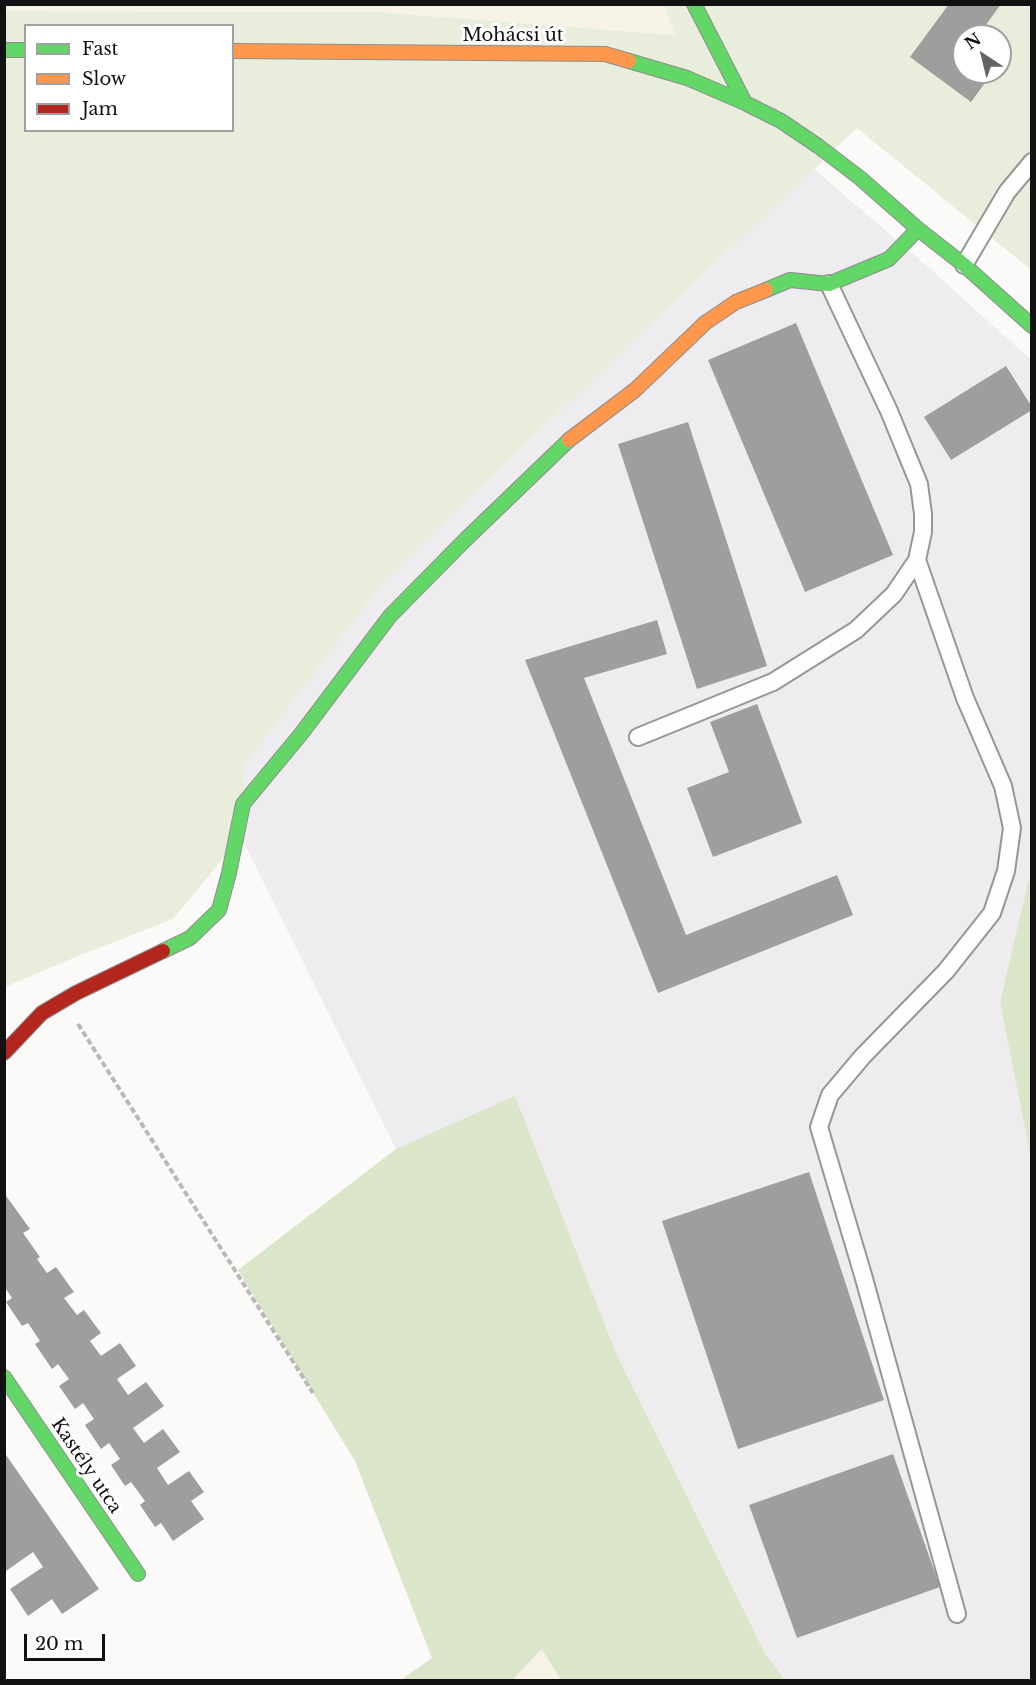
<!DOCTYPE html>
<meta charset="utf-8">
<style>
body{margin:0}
#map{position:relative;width:1036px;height:1685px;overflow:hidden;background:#fcfaf8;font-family:"Libre Baskerville",serif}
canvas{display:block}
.frame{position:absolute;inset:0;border:6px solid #111;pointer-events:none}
.legend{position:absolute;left:24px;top:24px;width:210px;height:108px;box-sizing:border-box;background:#fff;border:2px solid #a0a0a0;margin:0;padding:8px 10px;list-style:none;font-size:18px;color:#111}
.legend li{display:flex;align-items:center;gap:12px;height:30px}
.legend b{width:30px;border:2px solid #a0a0a0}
.north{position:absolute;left:952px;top:24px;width:60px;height:60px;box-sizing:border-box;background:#fff;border:2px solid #a0a0a0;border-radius:50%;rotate:325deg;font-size:16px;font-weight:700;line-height:24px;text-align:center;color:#111}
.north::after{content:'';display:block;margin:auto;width:21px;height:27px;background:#636362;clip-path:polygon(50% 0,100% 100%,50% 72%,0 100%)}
.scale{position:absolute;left:24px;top:1634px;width:81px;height:27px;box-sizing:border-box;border:3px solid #111;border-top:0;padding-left:8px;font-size:18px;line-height:21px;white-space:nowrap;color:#111;-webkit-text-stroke:4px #fff;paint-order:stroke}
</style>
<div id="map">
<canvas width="1036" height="1685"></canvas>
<div class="frame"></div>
<ul class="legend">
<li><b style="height:8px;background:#63d668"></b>Fast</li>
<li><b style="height:8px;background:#ff974d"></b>Slow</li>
<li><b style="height:8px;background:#b3261e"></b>Jam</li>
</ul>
<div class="north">N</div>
<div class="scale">20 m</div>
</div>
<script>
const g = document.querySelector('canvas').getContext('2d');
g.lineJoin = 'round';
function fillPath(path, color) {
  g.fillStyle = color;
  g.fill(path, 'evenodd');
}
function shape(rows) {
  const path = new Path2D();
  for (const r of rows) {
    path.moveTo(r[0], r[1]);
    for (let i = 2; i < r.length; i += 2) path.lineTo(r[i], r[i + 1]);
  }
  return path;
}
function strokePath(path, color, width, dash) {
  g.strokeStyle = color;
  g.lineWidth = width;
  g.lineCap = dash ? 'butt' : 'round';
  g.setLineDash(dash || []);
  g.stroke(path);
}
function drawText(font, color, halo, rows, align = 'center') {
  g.font = font + ' "Libre Baskerville",serif';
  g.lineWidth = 6;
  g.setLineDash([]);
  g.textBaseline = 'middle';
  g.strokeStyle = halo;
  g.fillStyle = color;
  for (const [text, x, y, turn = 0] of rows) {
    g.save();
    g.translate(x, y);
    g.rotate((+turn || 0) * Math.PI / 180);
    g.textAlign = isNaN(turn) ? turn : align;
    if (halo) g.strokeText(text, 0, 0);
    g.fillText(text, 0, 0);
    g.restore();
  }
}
fillPath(shape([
 [814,169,936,274,1031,360,1032,871,1000,1002,1032,1158,1031,1680,785,1680,766,1655,616,1353,515,1097,396,1149,241,837,244,766,385,580,516,453]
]), '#eeecee');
fillPath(shape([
 [5,4,665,4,676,35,378,12,5,11],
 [542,1648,561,1680,512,1680]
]), '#f6f3e6');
fillPath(shape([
 [665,5,1031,5,1031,270,857,128,516,453,385,580,244,766,241,837,173,919,78,956,5,987,5,11,378,12,675,35],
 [26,26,232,26,232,130,26,130],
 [964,36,1000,36,1000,72,964,72]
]), '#e8eedb');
fillPath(shape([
 [1031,871,1031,1158,1000,1002],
 [515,1096,616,1353,766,1655,785,1680,561,1680,542,1649,512,1680,401,1680,432,1658,355,1461,238,1270,396,1149]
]), '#dae5ca');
fillPath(shape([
 [949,4,1001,4,978,36,964,36,964,72,993,72,971,102,910,57],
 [796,323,893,555,805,592,708,360],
 [1006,366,1032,407,1032,410,951,460,924,417],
 [688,422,767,666,697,689,618,444],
 [657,620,667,654,584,678,686,935,837,875,853,915,658,993,525,660],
 [757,704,802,823,713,857,687,788,729,772,710,722],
 [809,1172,884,1400,738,1449,662,1221],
 [4,1193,30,1229,23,1233,40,1257,37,1259,47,1273,56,1267,74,1292,64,1298,77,1315,84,1310,101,1333,90,1341,101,1356,120,1343,136,1366,117,1379,128,1395,146,1382,164,1406,133,1428,144,1443,163,1429,180,1452,157,1468,168,1485,189,1471,204,1492,191,1501,204,1519,173,1541,161,1523,155,1527,140,1505,145,1501,131,1482,125,1486,111,1465,120,1459,109,1443,101,1449,85,1425,94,1419,83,1403,75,1409,59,1386,69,1379,58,1364,52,1369,35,1344,40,1341,28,1323,22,1326,6,1302,12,1298,4,1286],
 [4,1452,99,1589,62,1614,52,1599,28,1616,10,1589,43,1567,33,1552,6,1571,4,1569],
 [893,1454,940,1587,797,1638,749,1505]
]), '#a09e9c');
const lane = shape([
 [964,265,1007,192,1032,162],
 [917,560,965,698,1003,786,1012,828,1006,871,992,913,946,971,863,1056,830,1095,819,1127,863,1275,957,1614],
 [638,737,773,682,856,630,894,594,917,560,923,532,923,514,919,484,889,411,829,284]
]);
const fast = shape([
 [694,4,745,103],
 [4,50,26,50],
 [629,61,687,78,745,103,781,121,818,146,860,178,918,229,964,265,1032,326],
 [766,290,790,280,829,284,889,259,918,229],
 [163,951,190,938,219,910,229,873,243,804,301,734,390,616,465,540,569,440],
 [4,1377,138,1574]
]);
const slow = shape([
 [232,51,605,54,629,61],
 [569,440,635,390,705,323,736,302,766,290]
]);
const jam = shape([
 [4,1053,42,1013,76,993,163,951]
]);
strokePath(lane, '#979695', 20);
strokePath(fast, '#8d8d8c', 16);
strokePath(slow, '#8d8d8c', 16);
strokePath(jam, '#8d8d8c', 16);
strokePath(shape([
 [78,1024,313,1393]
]), '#b9b9b8', 4, [6, 3]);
strokePath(lane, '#fffefe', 16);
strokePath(fast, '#63d668', 14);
strokePath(slow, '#ff974d', 14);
strokePath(jam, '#b3261e', 14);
drawText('18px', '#111', '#fff', [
 ["Mohácsi út",513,36],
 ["Kastély utca",86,1466,56]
]);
</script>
